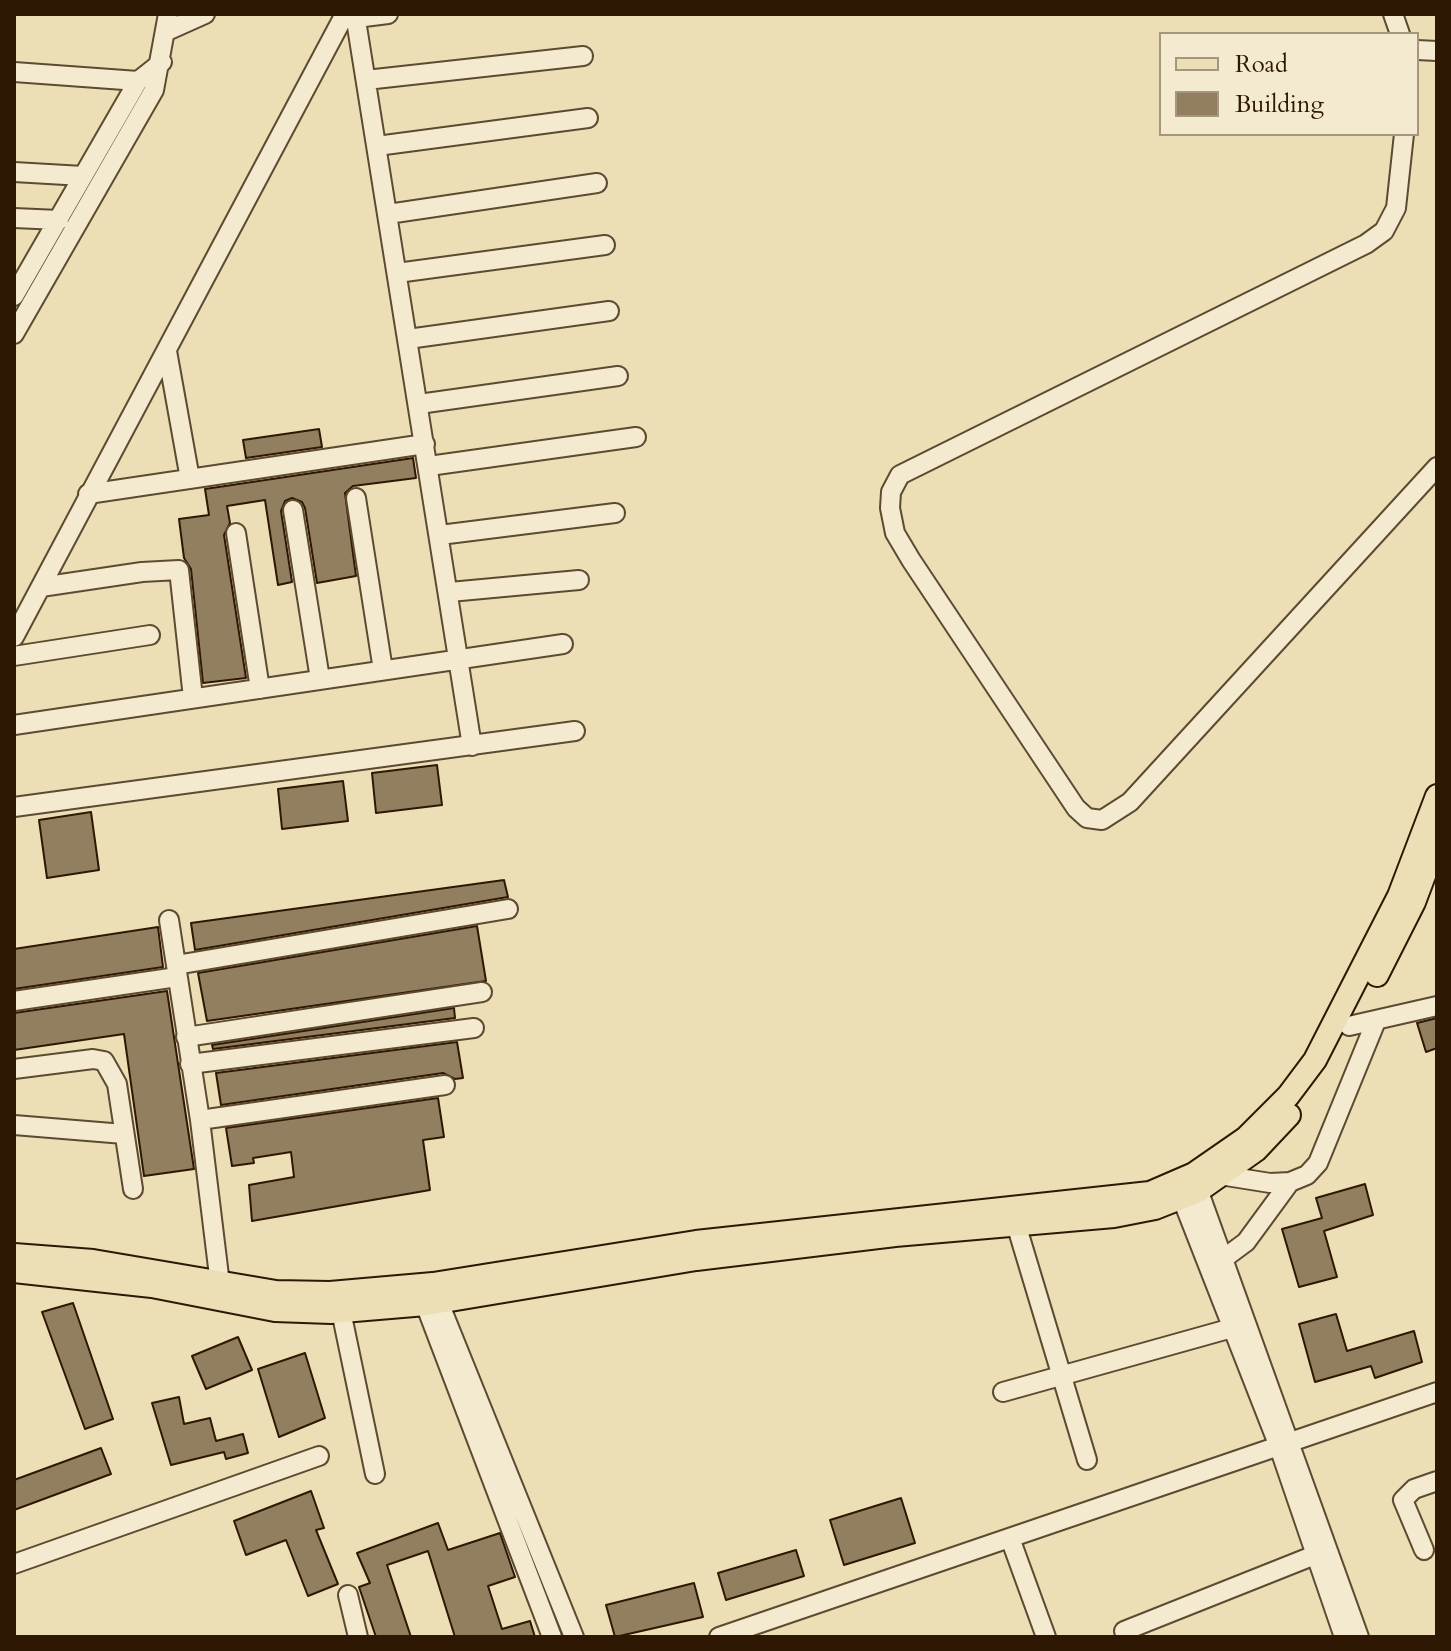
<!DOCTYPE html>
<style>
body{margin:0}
#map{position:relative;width:1451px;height:1651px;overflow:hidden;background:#ecdeb5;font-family:Cardo,serif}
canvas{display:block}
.frame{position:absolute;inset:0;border:16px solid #2f1803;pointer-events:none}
.legend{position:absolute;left:1159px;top:32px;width:260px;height:104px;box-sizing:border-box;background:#f3eacf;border:2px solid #a5967d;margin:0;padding:10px 14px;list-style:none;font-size:24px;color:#2f1803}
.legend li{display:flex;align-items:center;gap:16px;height:40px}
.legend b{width:40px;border:2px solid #a5967d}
</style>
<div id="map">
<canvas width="1451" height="1651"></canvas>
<div class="frame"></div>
<ul class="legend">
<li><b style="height:10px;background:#ecdeb5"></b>Road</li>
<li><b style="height:22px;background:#917f60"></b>Building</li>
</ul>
</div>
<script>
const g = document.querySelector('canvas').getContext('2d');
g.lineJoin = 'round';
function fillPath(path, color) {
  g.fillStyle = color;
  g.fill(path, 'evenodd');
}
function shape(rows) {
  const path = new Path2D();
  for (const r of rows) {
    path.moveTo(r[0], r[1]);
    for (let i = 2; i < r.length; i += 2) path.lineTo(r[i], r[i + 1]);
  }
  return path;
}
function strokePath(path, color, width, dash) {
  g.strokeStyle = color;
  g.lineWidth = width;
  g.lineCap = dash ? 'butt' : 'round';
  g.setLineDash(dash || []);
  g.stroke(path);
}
const building = shape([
 [319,429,322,447,246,458,243,440,319,429],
 [413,458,416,478,353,486,345,493,356,576,317,583,305,508,302,502,292,498,285,501,281,511,292,582,278,585,265,500,227,506,230,523,224,535,246,678,203,683,191,569,184,558,179,519,209,515,205,489,413,458],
 [437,765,442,805,376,813,372,773,437,765],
 [343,781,348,821,282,829,278,789,343,781],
 [91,812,99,870,47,878,39,820,91,812],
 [504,880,508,897,195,950,191,923,504,880],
 [477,926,486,981,207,1021,198,973,477,926],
 [158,927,163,967,14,989,14,949,158,927],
 [167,991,194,1169,144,1176,124,1034,14,1050,14,1013,167,991],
 [454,1008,455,1018,213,1049,212,1045,454,1008],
 [1437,1018,1437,1048,1426,1052,1417,1023,1437,1018],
 [457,1042,463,1078,455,1079,443,1073,221,1105,216,1073,457,1042],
 [438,1098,444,1137,423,1140,430,1190,252,1221,249,1185,294,1177,291,1152,253,1158,254,1163,232,1166,226,1128,438,1098],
 [1365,1184,1373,1215,1324,1231,1337,1277,1299,1287,1282,1229,1322,1218,1316,1198,1365,1184],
 [73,1303,113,1419,85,1429,42,1312,73,1303],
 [1336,1314,1347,1351,1414,1331,1422,1362,1375,1378,1371,1366,1315,1382,1299,1324,1336,1314],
 [238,1337,252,1370,206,1389,192,1356,238,1337],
 [305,1353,325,1418,279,1437,258,1369,305,1353],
 [179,1397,184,1424,210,1418,216,1441,243,1434,248,1453,226,1459,224,1452,171,1465,152,1403,179,1397],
 [101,1448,111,1474,14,1510,14,1480,101,1448],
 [311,1491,324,1528,316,1530,338,1584,308,1596,286,1540,246,1555,234,1521,311,1491],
 [901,1498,915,1543,844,1565,830,1520,901,1498],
 [438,1523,448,1550,500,1533,515,1577,488,1586,502,1629,530,1621,535,1637,455,1637,428,1551,387,1565,411,1637,376,1637,359,1587,370,1583,357,1553,438,1523],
 [796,1550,804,1576,726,1600,718,1573,796,1550],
 [694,1583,703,1617,615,1637,606,1605,694,1583]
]);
fillPath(building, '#917f60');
strokePath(building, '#2f1803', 2);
const minor = shape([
 [355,14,472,746],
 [1393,14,1400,34],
 [356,18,388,14],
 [167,31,205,14],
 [1417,50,1437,51],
 [14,72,138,81],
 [366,80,583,56],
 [1404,134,1396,208,1384,231,1366,244,900,475,891,492,890,508,895,533,911,560,1076,808,1087,818,1102,820,1130,802,1437,467],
 [377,146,588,118],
 [14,172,83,176],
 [388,214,597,183],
 [14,218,59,220],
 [397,273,605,245],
 [14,296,138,81,162,62],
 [14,334,154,90,168,14],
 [408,339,609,311],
 [167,351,190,479],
 [419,404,618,376],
 [429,466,636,437],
 [88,494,425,444],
 [356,498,383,670],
 [293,510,320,679],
 [236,533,260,689],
 [440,535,615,513],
 [41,587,142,572,179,570,193,698],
 [450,592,579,580],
 [14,637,345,14],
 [14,656,150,635],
 [14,725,563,644],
 [14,807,575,731],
 [169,920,200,1120,220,1284],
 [176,965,508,909],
 [14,1001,177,977],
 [1349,1026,1437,1006],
 [186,1037,482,992],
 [190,1064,474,1028],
 [14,1069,93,1059,104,1061,117,1084,133,1189],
 [200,1120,445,1085],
 [14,1125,124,1134],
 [1220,1175,1270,1183,1290,1182,1307,1175,1318,1163,1376,1021],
 [1195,1181,1359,1637],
 [1177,1186,1278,1444,1344,1637],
 [1016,1224,1087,1460],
 [1223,1259,1246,1242,1290,1182],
 [434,1290,574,1637],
 [422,1296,552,1637],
 [341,1311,375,1474],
 [1003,1392,1232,1328],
 [1010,1538,1046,1637],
 [1424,1550,1403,1500,1414,1489,1437,1481],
 [14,1564,319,1456],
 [348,1595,358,1637],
 [1124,1631,1315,1555],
 [719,1637,1437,1392]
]);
const major = shape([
 [1377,975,1414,902,1437,841],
 [14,1255,93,1261,276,1292,330,1293,433,1284,696,1242,1150,1193,1194,1174,1246,1138,1288,1096,1315,1060,1399,896,1437,796],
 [14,1271,152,1286,275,1310,331,1312,426,1304,696,1259,895,1235,1114,1216,1155,1208,1198,1191,1256,1150,1289,1115]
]);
strokePath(minor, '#5e4a30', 22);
strokePath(major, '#2f1803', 26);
strokePath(minor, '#f3eacf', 18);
strokePath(major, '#ecdeb5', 22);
</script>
